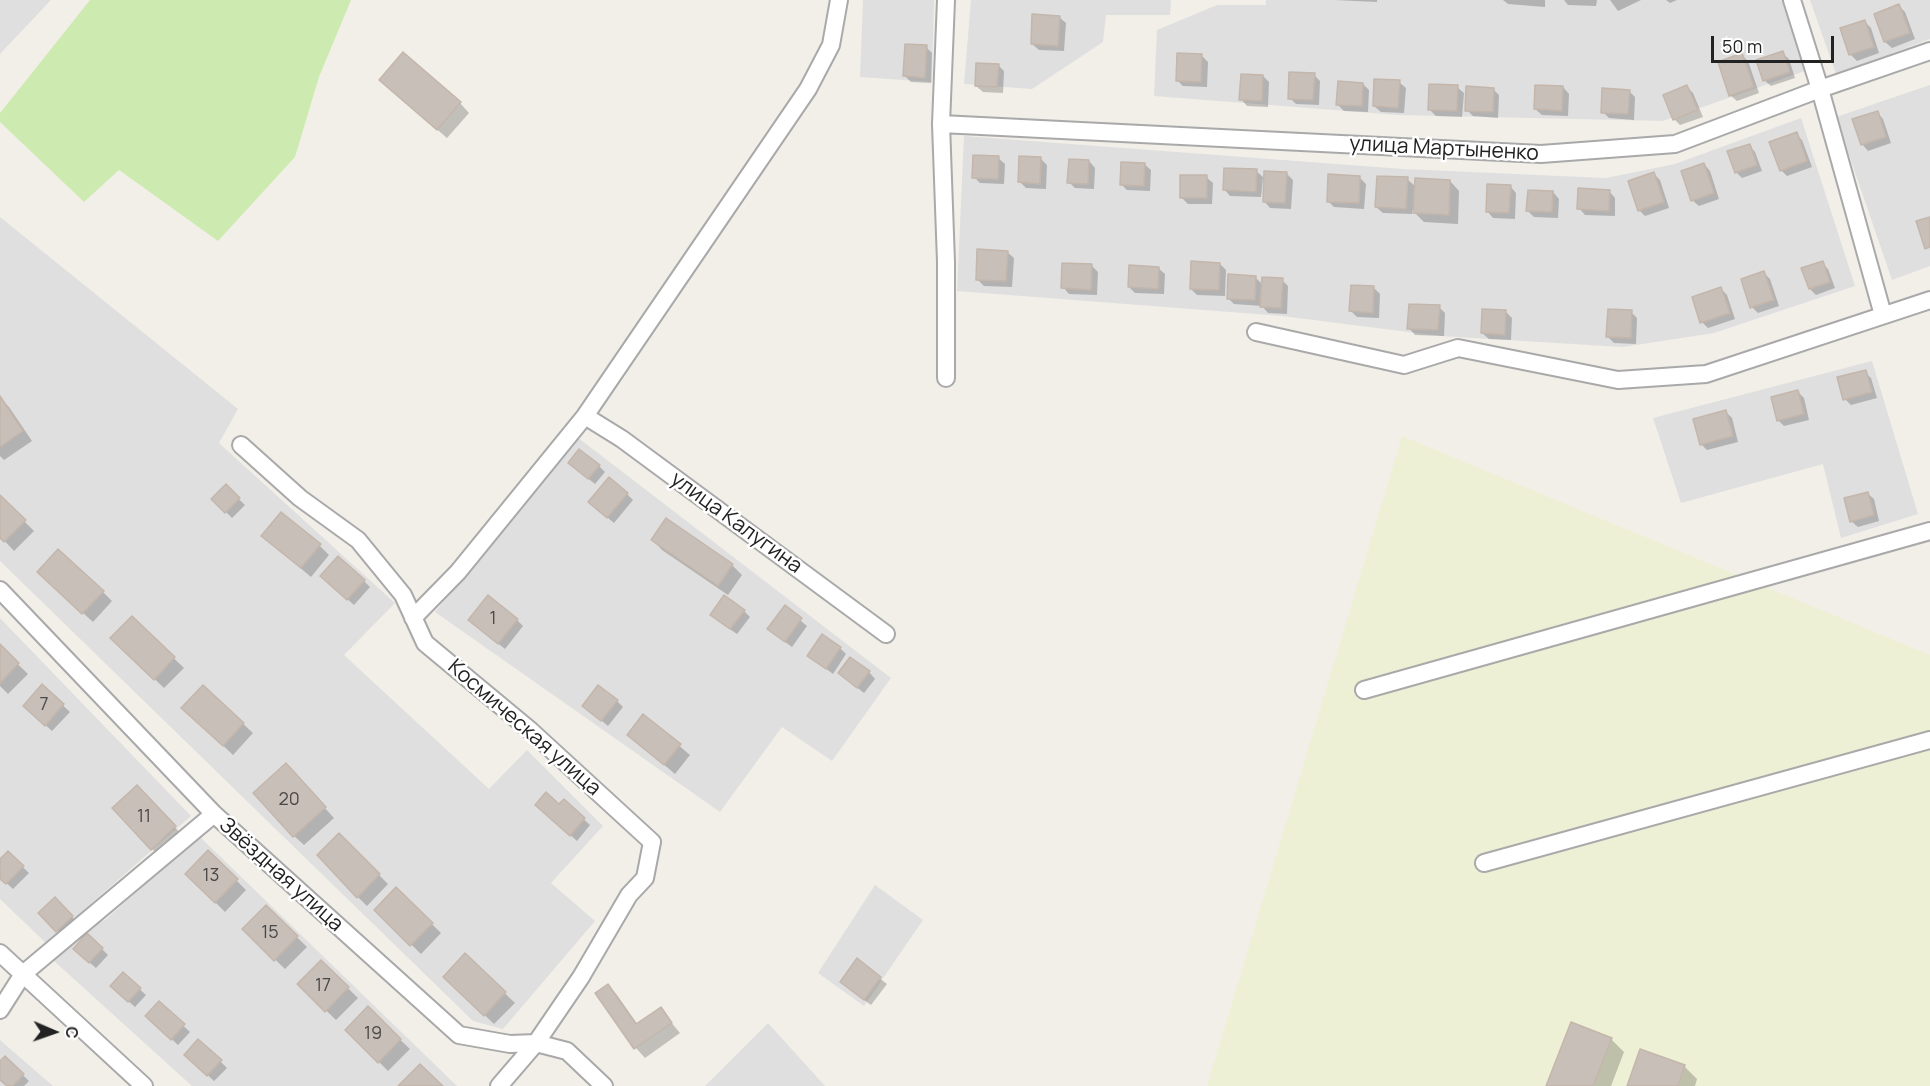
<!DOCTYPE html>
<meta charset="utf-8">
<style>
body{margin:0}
#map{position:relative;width:1930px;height:1086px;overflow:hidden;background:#f2efe9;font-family:Manrope,sans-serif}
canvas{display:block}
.north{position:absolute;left:24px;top:1002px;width:60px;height:60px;-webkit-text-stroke:4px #fff;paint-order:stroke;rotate:92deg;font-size:16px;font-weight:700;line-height:24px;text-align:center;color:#222}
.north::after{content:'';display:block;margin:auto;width:21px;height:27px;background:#222;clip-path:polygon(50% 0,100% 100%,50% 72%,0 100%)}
.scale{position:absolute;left:1711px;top:36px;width:123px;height:27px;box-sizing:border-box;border:3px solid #222;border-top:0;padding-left:8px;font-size:18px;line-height:21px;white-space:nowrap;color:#222;-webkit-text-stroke:4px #fff;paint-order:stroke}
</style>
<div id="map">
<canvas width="1930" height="1086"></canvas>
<div class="north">С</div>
<div class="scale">50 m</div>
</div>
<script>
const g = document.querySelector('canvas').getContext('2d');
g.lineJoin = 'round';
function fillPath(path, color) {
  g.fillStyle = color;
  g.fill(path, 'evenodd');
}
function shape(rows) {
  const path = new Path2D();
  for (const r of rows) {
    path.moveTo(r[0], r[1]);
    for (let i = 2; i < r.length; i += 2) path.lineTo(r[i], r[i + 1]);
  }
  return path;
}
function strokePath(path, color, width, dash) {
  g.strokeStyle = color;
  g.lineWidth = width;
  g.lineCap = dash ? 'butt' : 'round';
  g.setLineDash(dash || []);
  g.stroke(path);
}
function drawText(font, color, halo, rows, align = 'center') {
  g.font = font + ' Manrope,sans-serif';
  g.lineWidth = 5;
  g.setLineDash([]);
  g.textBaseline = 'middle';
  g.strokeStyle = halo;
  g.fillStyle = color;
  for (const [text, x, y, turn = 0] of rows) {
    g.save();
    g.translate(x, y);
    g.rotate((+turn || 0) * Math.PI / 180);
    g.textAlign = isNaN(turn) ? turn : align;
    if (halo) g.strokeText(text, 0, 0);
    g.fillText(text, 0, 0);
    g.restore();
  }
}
fillPath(shape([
 [0,0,51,0,0,54],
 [863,0,934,0,932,82,860,77],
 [971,0,1171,0,1170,15,1106,15,1103,42,1032,89,964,84],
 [1266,0,1782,0,1805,71,1663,121,1398,115,1154,96,1157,30,1217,5,1266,5],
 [1810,0,1930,0,1930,39,1836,74],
 [1930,85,1930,266,1892,280,1836,117],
 [1801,118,1855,286,1714,333,1623,347,1440,336,1282,316,957,291,964,136,1403,169,1606,178,1675,164],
 [0,217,238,409,219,443,395,603,344,655,489,789,527,750,603,826,551,883,595,921,503,1029,473,1021,0,561],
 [1872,361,1918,514,1841,538,1823,464,1681,503,1653,418],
 [577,437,891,678,832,761,782,727,720,812,435,612],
 [0,618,191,816,46,943,0,899],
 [199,836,457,1086,192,1086,54,961,86,928,105,920],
 [875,885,923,920,864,1006,818,973],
 [768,1023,825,1086,705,1086],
 [0,1040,53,1086,0,1086]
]), '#e0dfdf');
fillPath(shape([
 [1402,436,1930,655,1930,1086,1207,1086]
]), '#eef0d5');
fillPath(shape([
 [90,0,351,0,319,77,295,157,218,241,119,170,84,202,0,122,0,113]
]), '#cdebb0');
fillPath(shape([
 [1334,0,1377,0,1377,2],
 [1503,0,1545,0,1545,7,1508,4],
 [1564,0,1597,0,1596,6,1568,5],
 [1610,0,1641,0,1618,11],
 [1666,0,1677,0,1670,3],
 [1899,6,1905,12,1915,39,1892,48,1885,42,1876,15],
 [1059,17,1066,23,1064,51,1039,50,1032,44],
 [1864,21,1871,28,1879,53,1857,61,1851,55,1842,29],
 [926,47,932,53,931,83,911,82,905,76],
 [1782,53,1789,59,1795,78,1771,86,1764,80],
 [1742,55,1748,61,1759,93,1737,101,1730,95],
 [1202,56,1208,62,1207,87,1183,86,1177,80],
 [998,65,1004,71,1003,93,983,92,976,86],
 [1314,75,1320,81,1319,105,1296,104,1290,98],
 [1263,76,1269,82,1268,107,1247,106,1241,99],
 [1399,82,1406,88,1404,113,1381,112,1374,106],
 [1363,84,1369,90,1368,112,1344,111,1338,105],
 [1457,87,1464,93,1462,117,1436,116,1429,109],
 [1563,87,1569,94,1568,116,1542,115,1535,109],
 [1687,87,1693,93,1703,117,1680,125,1674,119],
 [390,89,460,103,469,113,447,138],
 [1493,89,1499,95,1498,118,1473,116,1467,110],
 [1629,91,1635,97,1634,120,1609,118,1603,112],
 [1877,112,1883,119,1891,143,1868,151,1862,144],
 [1796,134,1802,140,1812,167,1787,176,1781,170],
 [1749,145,1755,152,1762,171,1742,178,1736,172],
 [998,158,1005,164,1004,184,980,183,974,177],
 [1041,159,1047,165,1046,189,1026,188,1020,182],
 [1089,161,1095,168,1094,189,1075,188,1069,182],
 [1144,164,1151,170,1150,191,1127,190,1121,184],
 [1704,164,1710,171,1719,199,1699,206,1692,200],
 [1256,171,1263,177,1261,197,1230,196,1224,189],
 [1286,173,1293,180,1291,209,1270,208,1264,201],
 [1654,174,1660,180,1669,208,1645,216,1639,210],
 [1206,177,1213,183,1212,204,1188,204,1181,197],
 [1359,177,1366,184,1364,209,1334,207,1328,201],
 [1407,179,1416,187,1450,181,1459,191,1458,224,1424,222,1412,210,1412,214,1383,213,1376,207],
 [1510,186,1516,193,1515,219,1493,218,1487,211],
 [1609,191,1615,198,1615,216,1585,215,1579,208],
 [1553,192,1559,199,1558,218,1534,217,1528,211],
 [1007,252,1014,258,1012,287,984,286,977,279],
 [1822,263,1828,269,1835,288,1816,295,1810,289],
 [1220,264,1226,270,1225,296,1197,295,1191,289],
 [1092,266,1098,272,1097,295,1069,294,1063,287],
 [1158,268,1165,274,1164,294,1135,293,1129,287],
 [1764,273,1770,279,1779,306,1758,313,1752,307],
 [1255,277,1263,285,1282,280,1288,286,1287,314,1268,313,1262,306,1234,304,1228,298],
 [1374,288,1380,294,1379,318,1357,317,1351,311],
 [1721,289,1727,295,1735,319,1708,328,1702,322],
 [1439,307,1445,313,1444,336,1415,335,1409,328],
 [1506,312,1512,318,1511,340,1489,339,1482,333],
 [1631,312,1637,318,1636,344,1614,343,1608,337],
 [1865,372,1871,378,1877,398,1851,405,1845,399],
 [1798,392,1804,398,1809,420,1784,426,1778,420],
 [0,398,9,407,32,441,4,460,0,456],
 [1725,411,1732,418,1738,442,1707,450,1701,444],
 [599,466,605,472,595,484,576,469],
 [226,487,245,505,232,518,213,499],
 [1867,493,1874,499,1879,521,1858,527,1851,521],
 [627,494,633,500,614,523,596,508],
 [0,497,34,531,14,551,0,536],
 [653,540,732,565,742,575,728,595,662,550],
 [273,545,320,546,329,555,311,577],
 [364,581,370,587,354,605,328,582],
 [49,582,103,592,112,601,93,622],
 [785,608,807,626,792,647,776,635],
 [744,611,750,617,737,634,718,621],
 [132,618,184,668,164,688,112,638],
 [517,620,523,626,505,649,476,626],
 [0,647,28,674,8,694,0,686],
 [840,648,846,654,833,674,809,656],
 [869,672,875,679,864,693,846,679],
 [42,686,70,712,52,731,31,712],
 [203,687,253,733,233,755,193,717],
 [617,701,623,707,608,726,584,706],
 [644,716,690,755,675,774,629,735],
 [295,775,334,818,304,845,294,836],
 [146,796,184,837,161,858,152,849],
 [564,801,590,825,577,841,543,811,560,806],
 [339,835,388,884,367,906,358,897],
 [208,852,246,890,225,912,187,874],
 [8,853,29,873,13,889,0,877,0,861],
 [396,889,441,933,421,954,376,910],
 [55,899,78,923,64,937,40,913],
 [266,907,307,947,285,969,244,929],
 [102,949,108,955,96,968,81,955],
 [465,955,515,1003,494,1024,445,977],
 [857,961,887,984,871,1005,848,988],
 [321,962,358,998,336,1020,299,984],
 [123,974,146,995,135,1007,118,992],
 [608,986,617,995,638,1025,660,1009,680,1033,645,1058,636,1048,597,993],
 [159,1003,190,1032,178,1045,147,1016],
 [368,1009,410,1049,388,1071,347,1030],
 [1611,1039,1624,1052,1611,1086,1548,1086],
 [186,1055,221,1062,227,1068,214,1081],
 [5,1058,29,1081,24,1086,9,1086,0,1078,0,1063],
 [1684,1066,1697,1079,1695,1086,1628,1086]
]), '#0003');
const building = shape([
 [1899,4,1910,33,1884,42,1874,14,1899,4],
 [1032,14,1060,16,1058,46,1031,44,1032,14],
 [1865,20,1874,47,1849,55,1840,28,1865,20],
 [905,44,927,45,925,78,903,76,905,44],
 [1783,51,1790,72,1763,81,1756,60,1783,51],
 [403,52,461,102,437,130,379,80,403,52],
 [1177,53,1202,54,1201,82,1176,81,1177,53],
 [1742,53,1754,87,1729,96,1718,62,1742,53],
 [976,63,999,64,997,87,975,86,976,63],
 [1289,72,1315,73,1313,100,1288,99,1289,72],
 [1241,74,1263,75,1262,101,1239,100,1241,74],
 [1374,79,1400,80,1398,108,1373,106,1374,79],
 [1338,81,1363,83,1362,106,1336,105,1338,81],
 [1429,84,1458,85,1457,111,1428,110,1429,84],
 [1535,85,1563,86,1562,111,1534,109,1535,85],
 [1687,85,1698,110,1673,120,1663,95,1687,85],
 [1466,86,1494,88,1493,112,1465,111,1466,86],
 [1602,88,1630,90,1628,114,1601,113,1602,88],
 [1878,111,1886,137,1861,145,1852,119,1878,111],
 [1797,132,1807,161,1780,171,1769,142,1797,132],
 [1750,144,1757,165,1735,173,1727,151,1750,144],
 [973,155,999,156,998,179,972,178,973,155],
 [1019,156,1041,157,1040,184,1018,182,1019,156],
 [1069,159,1089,160,1088,184,1067,183,1069,159],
 [1121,162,1145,163,1144,186,1120,185,1121,162],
 [1704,163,1714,193,1691,201,1681,171,1704,163],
 [1224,168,1257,169,1256,192,1223,190,1224,168],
 [1264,171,1287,172,1285,203,1263,202,1264,171],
 [1654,172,1664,202,1638,211,1628,181,1654,172],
 [1328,174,1360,176,1359,203,1327,202,1328,174],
 [1180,175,1207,175,1207,198,1180,198,1180,175],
 [1377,176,1408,177,1406,209,1375,207,1377,176],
 [1415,178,1450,180,1449,215,1413,213,1415,178],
 [1487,184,1511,185,1509,213,1486,212,1487,184],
 [1578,188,1610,190,1609,211,1577,209,1578,188],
 [1528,190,1553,191,1552,212,1526,211,1528,190],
 [1930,217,1930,247,1925,249,1916,221,1930,217],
 [977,249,1008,251,1006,281,976,280,977,249],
 [1191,261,1220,263,1219,290,1190,289,1191,261],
 [1823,261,1830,282,1809,289,1801,268,1823,261],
 [1062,263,1092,264,1091,290,1061,288,1062,263],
 [1129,265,1159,267,1158,289,1128,287,1129,265],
 [1764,271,1774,300,1750,308,1741,279,1764,271],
 [1228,274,1256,276,1255,300,1227,299,1228,274],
 [1262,277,1283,278,1281,308,1260,307,1262,277],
 [1351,285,1374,286,1373,313,1349,311,1351,285],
 [1721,287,1730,313,1700,323,1692,297,1721,287],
 [1409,304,1440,305,1438,330,1407,329,1409,304],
 [1482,309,1506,310,1505,335,1481,333,1482,309],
 [1608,309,1632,310,1631,338,1606,337,1608,309],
 [1866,370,1872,392,1843,400,1837,377,1866,370],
 [1798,390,1804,414,1777,421,1771,397,1798,390],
 [0,396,23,431,0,447,0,396],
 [1726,410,1733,436,1700,445,1693,419,1726,410],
 [579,449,600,465,588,479,568,463,579,449],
 [609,477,628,493,607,518,588,502,609,477],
 [226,484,240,498,225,513,211,499,226,484],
 [1868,492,1874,515,1850,522,1844,498,1868,492],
 [0,495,26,520,4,542,0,538,0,495],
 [281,512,321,544,301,568,261,536,281,512],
 [666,518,733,564,718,586,651,540,666,518],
 [58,549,104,591,82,614,37,572,58,549],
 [338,556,365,580,347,600,320,576,338,556],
 [488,595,518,619,498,644,468,620,488,595],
 [724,595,745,610,730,629,710,615,724,595],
 [785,605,802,618,785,642,767,629,785,605],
 [132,616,175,657,154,680,110,638,132,616],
 [822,634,841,647,826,669,807,656,822,634],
 [0,644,19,663,0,683,0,644],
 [850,657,870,671,857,688,838,673,850,657],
 [42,684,64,704,45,726,23,706,42,684],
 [203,685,244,723,223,746,181,708,203,685],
 [598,685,618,700,601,721,582,706,598,685],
 [643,714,681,744,664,765,627,735,643,714],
 [286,763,326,807,293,837,253,793,286,763],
 [137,785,176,826,151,850,112,808,137,785],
 [546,792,559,804,564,799,585,818,570,836,535,805,546,792],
 [339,833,380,874,357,898,317,855,339,833],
 [208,850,238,879,215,903,185,874,208,850],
 [8,851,24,866,6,884,0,879,0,859,8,851],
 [396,887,433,923,410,946,374,910,396,887],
 [55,897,73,916,56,932,38,913,55,897],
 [266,905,298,936,274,961,242,929,266,905],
 [87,933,103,948,89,963,73,949,87,933],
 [465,953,506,992,484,1016,443,977,465,953],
 [857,958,881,977,864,1000,840,982,857,958],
 [321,960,349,987,325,1012,297,984,321,960],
 [123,972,141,988,128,1002,110,986,123,972],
 [608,984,636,1024,661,1007,672,1023,634,1049,595,993,608,984],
 [159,1001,185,1024,171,1040,145,1016,159,1001],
 [368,1006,401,1039,378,1063,345,1030,368,1006],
 [1571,1022,1612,1038,1593,1086,1546,1086,1571,1022],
 [198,1039,222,1060,207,1076,184,1055,198,1039],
 [1640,1049,1685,1065,1678,1086,1627,1086,1640,1049],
 [5,1056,24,1074,13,1086,7,1086,0,1080,0,1061,5,1056],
 [420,1064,443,1086,398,1086,420,1064]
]);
fillPath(building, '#c7bfb8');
strokePath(building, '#c4b6ab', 1.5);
const minor = shape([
 [1792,0,1820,89,1883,315],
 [941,124,1541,154,1675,144,1820,89,1930,51],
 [1256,332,1404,365,1458,348,1618,380,1706,374,1930,300],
 [946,378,946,262,941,124,946,0],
 [585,416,622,439,886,634],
 [241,445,300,498,358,540,403,595,425,643,531,731,652,842,645,878,629,895,581,977,536,1043,499,1086],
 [0,590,214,814,459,1035,510,1044,536,1043,567,1051,604,1086],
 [413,618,458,572,585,416,808,89,831,45,839,0],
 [1364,690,1930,531],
 [1484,863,1930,740],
 [0,953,144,1086],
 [0,1010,23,974,214,814]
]);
strokePath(minor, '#a9a9a9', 20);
strokePath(minor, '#fff', 16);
drawText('18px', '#4b4948', null, [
 ["1",493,619],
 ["7",44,705],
 ["20",289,800],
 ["11",144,817],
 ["13",211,876],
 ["15",270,933],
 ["17",323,986],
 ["19",373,1034]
]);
drawText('21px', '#222', '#fff', [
 ["улица Мартыненко",1444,149,3],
 ["улица Калугина",736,523,36],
 ["Космическая улица",524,728,41],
 ["Звёздная улица",281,875,42]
]);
</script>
